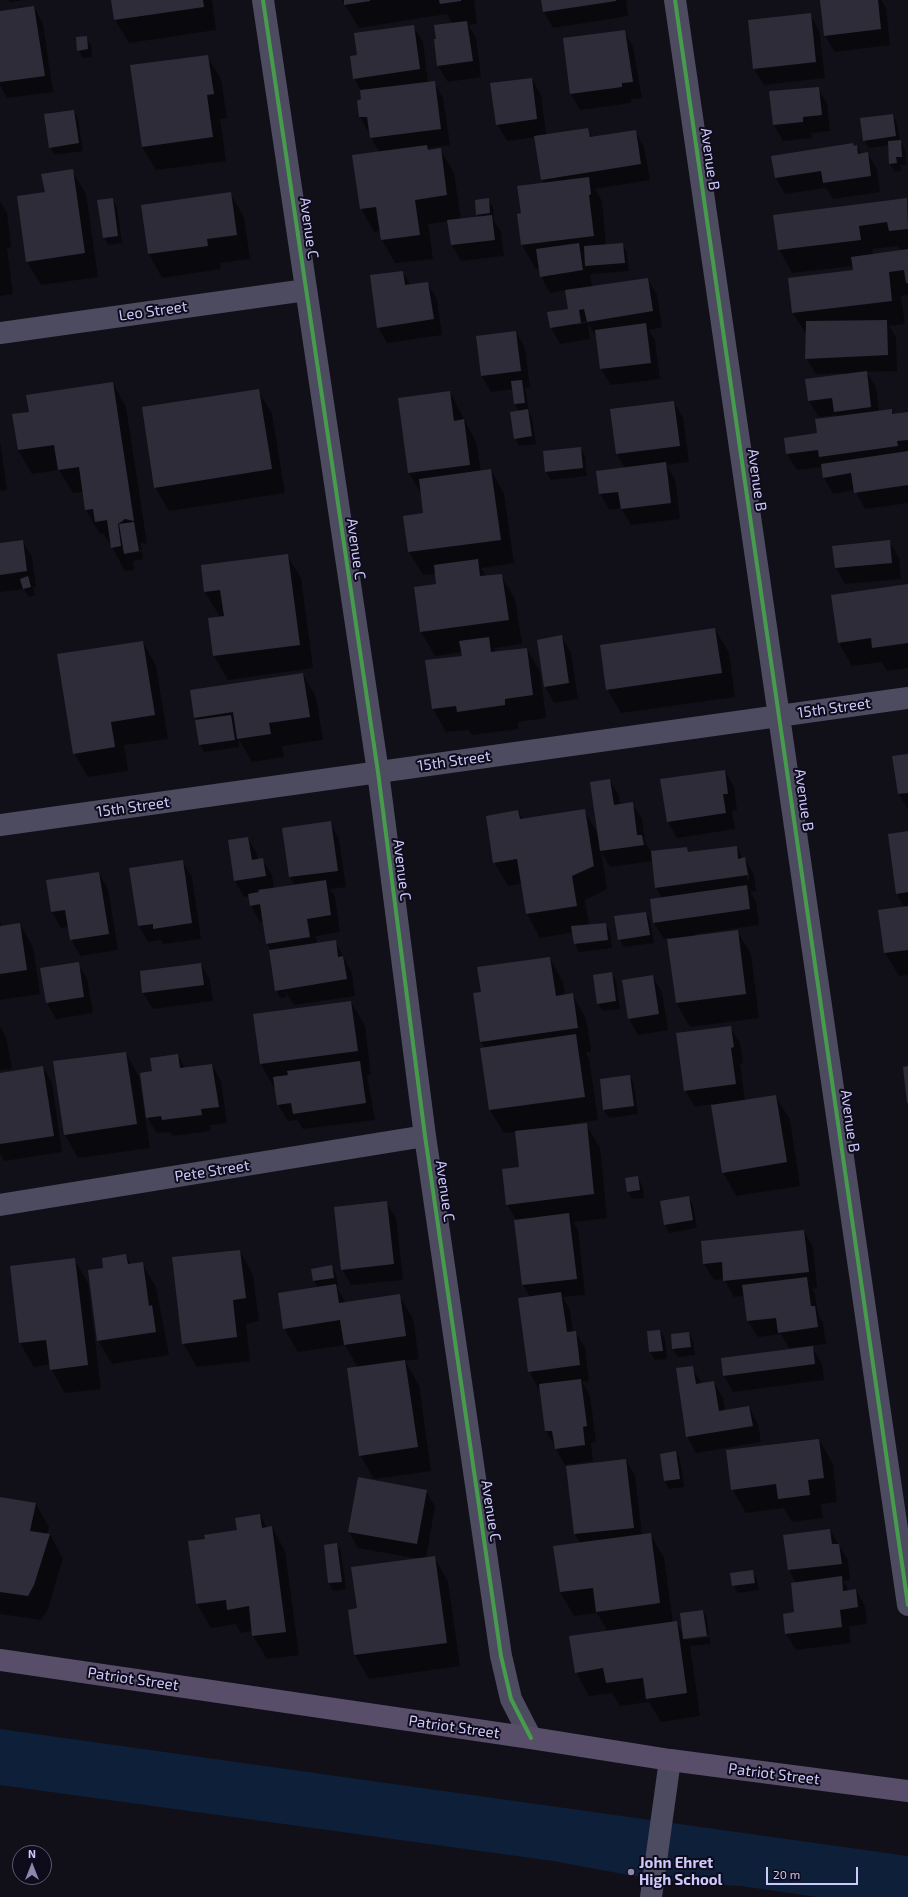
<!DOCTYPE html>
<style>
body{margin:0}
#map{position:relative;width:908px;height:1897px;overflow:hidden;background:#111018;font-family:"Exo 2",sans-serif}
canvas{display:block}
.north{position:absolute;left:12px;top:1845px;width:40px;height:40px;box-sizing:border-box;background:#0e0c1b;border:1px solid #5b5875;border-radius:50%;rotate:0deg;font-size:11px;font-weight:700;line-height:16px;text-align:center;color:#cec9fc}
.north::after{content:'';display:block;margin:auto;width:14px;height:18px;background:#8c88ac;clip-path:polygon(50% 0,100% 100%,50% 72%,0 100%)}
.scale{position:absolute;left:766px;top:1867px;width:92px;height:18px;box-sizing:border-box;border:2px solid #cec9fc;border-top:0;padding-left:5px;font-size:12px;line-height:14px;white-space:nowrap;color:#cec9fc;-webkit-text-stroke:3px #0e0c1b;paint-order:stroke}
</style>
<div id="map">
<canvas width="908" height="1897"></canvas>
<div class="north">N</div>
<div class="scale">20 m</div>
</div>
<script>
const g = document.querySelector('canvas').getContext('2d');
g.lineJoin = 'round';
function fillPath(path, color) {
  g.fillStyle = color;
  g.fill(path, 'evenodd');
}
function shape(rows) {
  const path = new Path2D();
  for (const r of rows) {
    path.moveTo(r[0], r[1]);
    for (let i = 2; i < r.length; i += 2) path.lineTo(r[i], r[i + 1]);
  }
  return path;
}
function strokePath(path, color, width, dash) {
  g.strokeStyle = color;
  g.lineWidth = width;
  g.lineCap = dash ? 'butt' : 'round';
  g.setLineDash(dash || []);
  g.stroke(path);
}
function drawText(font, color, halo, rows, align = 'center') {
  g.font = font + ' "Exo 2",sans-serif';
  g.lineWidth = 4;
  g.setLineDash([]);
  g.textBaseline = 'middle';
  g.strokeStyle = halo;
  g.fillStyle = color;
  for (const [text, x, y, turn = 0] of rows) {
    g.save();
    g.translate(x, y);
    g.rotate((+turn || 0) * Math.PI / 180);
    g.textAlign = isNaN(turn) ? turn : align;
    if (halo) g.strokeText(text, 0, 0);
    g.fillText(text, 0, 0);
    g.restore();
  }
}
fillPath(shape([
 [0,1729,908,1856,908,1897,818,1897,741,1886,684,1883,628,1875,553,1861,0,1785]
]), '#0e1f3a');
fillPath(shape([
 [8,0,25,0,10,2],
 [112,0,212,0,216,30,129,43,115,20],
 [342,0,474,0,477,24,468,25,476,38,481,77,448,82,438,66,452,24,447,14,359,28],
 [542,0,626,0,628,16,553,28,544,12],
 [821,0,881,0,886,8,890,45,835,52,825,36],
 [34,7,43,24,53,92,7,98,0,85,0,12],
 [810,14,819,30,825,78,764,85,754,69],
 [413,26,423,42,428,82,434,82,443,98,450,145,428,148,429,151,440,149,454,173,461,220,479,218,477,214,488,200,493,207,494,221,501,232,504,256,461,261,452,245,449,221,428,224,433,259,395,263,382,240,380,231,374,232,361,208,379,152,360,117,362,100,361,91,354,78,358,56],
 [624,31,633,47,642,98,631,99,631,103,580,110,571,94,564,39],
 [86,37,91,45,92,57,83,58,78,50],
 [207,56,221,79,227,118,220,119,226,161,156,170,142,147],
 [532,79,541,95,546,135,587,129,592,138,635,131,644,147,650,180,595,189,602,201,606,245,622,244,627,252,629,271,590,274,592,287,648,279,657,295,662,327,649,330,655,341,660,379,611,385,601,369,597,338,590,326,588,326,590,339,560,344,551,328,569,310,566,290,550,293,541,276,540,268,536,269,522,245,522,214,544,183,542,179,535,137,507,141,497,124],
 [586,321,586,323,576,325,576,323],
 [818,88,827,104,830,131,811,133,812,138,783,141,774,125,770,92],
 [74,111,78,119,83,151,55,155,50,147],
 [893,115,897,123,900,141,905,149,906,165,900,165,901,171,895,172,890,164,889,145,869,148,864,140],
 [857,146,861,154,867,153,877,169,880,192,833,199,826,188,785,194,776,178],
 [72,171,86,194,98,277,41,285,27,262],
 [230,193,244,217,250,259,220,263,221,269,162,278,149,254,142,206],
 [112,199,117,207,122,243,108,245,104,237],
 [906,200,908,203,908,295,901,296,905,324,889,326,896,337,897,371,867,372,876,388,879,412,891,410,894,415,908,413,908,503,865,509,855,490,833,494,824,478,822,467,797,470,787,454,818,434,838,417,836,415,819,417,809,401,806,380,844,375,844,373,816,374,806,358,807,336,793,313,789,279,854,270,853,266,792,273,779,249],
 [898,246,901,251,873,255,872,249],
 [0,201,7,213,11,247,7,248,13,294,0,296],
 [403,272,410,285,427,283,437,299,442,335,387,343,378,327],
 [516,332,525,348,530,387,525,388,529,411,528,411,532,418,536,444,519,446,515,438,519,412,515,404,513,389,491,392,482,376,477,337],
 [113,383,126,407,147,544,140,543,142,550,131,551,131,553,142,552,143,559,133,561,134,570,125,571,111,545,103,533,100,534,86,510,83,492,73,493,59,470,32,474,18,450,13,415,30,413],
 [258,390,272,414,285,493,169,511,155,487],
 [450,392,477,444,481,472,491,470,504,494,514,563,481,568,487,577,501,575,515,599,522,644,494,648,496,653,527,649,540,672,546,718,518,722,519,729,472,735,469,730,446,732,433,709,463,657,462,652,435,656,421,632,415,588,438,585,436,574,423,575,409,552,424,514,422,495,409,473,399,398],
 [674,402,683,418,689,462,666,465,675,479,680,519,631,525,621,508,609,510,600,493,625,468,617,454],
 [0,441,7,490,0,491],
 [580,448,585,456,587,476,551,480,546,472,544,452],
 [22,541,32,557,36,587,33,587,35,595,29,597,24,589,0,592,0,544],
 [889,541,899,558,901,579,845,584,836,568,833,547],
 [287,555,301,578,313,668,228,680,214,656,209,619,220,617,205,592,202,566],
 [908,585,908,668,887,671,882,662,852,666,839,643],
 [715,629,729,653,735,697,621,713,607,689],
 [562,637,571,653,578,699,554,703,545,686],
 [143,642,156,666,168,739,124,745,128,771,88,777,74,753],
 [303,674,316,697,323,740,282,746,284,757,252,762,238,738,239,747,204,752,200,744,197,721,195,717],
 [908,755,908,810,899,794],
 [725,771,734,787,737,810,732,811,735,829,677,838,668,822],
 [610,780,619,796,620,805,632,803,642,819,645,842,651,852,687,848,689,853,737,847,743,859,745,859,754,875,756,891,750,892,756,902,759,925,696,934,697,936,737,931,751,954,759,1018,690,1027,676,1003,668,938,664,939,654,923,662,898,656,888,653,861,610,867,601,851,607,889,585,900,589,925,605,924,610,932,612,948,579,952,575,944,573,932,540,938,527,914,522,884,508,886,494,862,518,811,523,819,584,810,598,834],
 [746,872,749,874,749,880,747,880],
 [330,822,339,839,346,887,330,889,335,897,340,932,316,936,317,944,335,941,352,973,355,996,294,1005,286,992,287,997,280,998,276,990,271,951,267,944,263,921,260,922,251,906,249,896,244,897,235,881,229,841,248,838,257,854,258,860,262,859,272,875,274,889,295,886,290,877,283,829],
 [908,832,908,975,899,976,885,953,905,908,897,894],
 [182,861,192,877,201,939,163,944,161,940,148,942,139,926],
 [99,873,108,889,118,950,80,956,71,939,69,927,61,928,52,912,47,881],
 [646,913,650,921,654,943,624,947,619,939],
 [0,923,2,926,20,924,33,947,40,994,0,1000],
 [550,958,563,982,565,995,572,994,586,1018,591,1052,586,1052,589,1059,598,1120,570,1124,570,1126,586,1124,600,1148,607,1218,573,1222,578,1230,585,1295,563,1297,570,1310,573,1332,575,1332,585,1348,589,1381,582,1382,590,1396,596,1442,591,1443,593,1461,565,1465,546,1431,541,1387,538,1388,529,1371,530,1297,523,1285,516,1220,507,1204,520,1168,516,1132,504,1133,490,1110,485,1048,481,1042,482,992],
 [78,963,87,979,93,1013,56,1019,47,1003,41,969],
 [201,964,210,980,213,1001,153,1009,143,993,141,972],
 [611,973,616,981,620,1009,602,1011,598,1003],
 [652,976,662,992,668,1030,638,1035,629,1019],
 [351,1002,365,1026,371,1074,367,1075,375,1120,303,1129,297,1120,288,1121,278,1105,276,1087,274,1088,261,1064,254,1015],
 [0,1026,6,1037,12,1069,0,1070],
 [730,1027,740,1043,743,1063,740,1064,745,1101,776,1096,790,1120,800,1186,736,1196,723,1172,712,1104,695,1107,685,1090],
 [126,1053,139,1077,150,1148,78,1158,65,1135],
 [178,1055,185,1068,212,1065,221,1081,227,1123,210,1125,210,1131,173,1136,170,1132,157,1133,147,1117,153,1072],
 [43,1067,52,1083,62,1152,4,1161,0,1153,0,1074],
 [630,1077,634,1084,638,1114,609,1118,604,1110],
 [637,1177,642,1185,644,1198,632,1199,628,1192],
 [689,1198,693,1205,697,1228,669,1233,665,1225,661,1202],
 [386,1202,396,1218,403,1280,351,1285,342,1269],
 [804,1231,813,1247,817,1288,812,1289,815,1294,818,1314,823,1323,826,1344,789,1348,781,1334,758,1337,748,1321,745,1296,734,1297,724,1279,714,1280,704,1264],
 [240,1251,253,1275,259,1321,246,1324,250,1361,197,1367,183,1343],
 [126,1255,131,1265,142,1263,156,1287,169,1355,112,1364,98,1340,105,1268],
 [74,1259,88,1283,101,1389,65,1393,51,1369,51,1364,34,1367,20,1343,11,1267],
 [331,1266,336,1274,338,1286,336,1286,346,1303,399,1295,413,1319,419,1359,405,1361,419,1385,431,1471,374,1479,360,1455,358,1368,345,1345,298,1352,284,1328,318,1288,314,1281,312,1269],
 [648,1331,660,1331,665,1339,667,1359,655,1360,650,1352],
 [689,1333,693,1341,695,1355,678,1357,673,1349,672,1335],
 [812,1347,822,1364,824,1380,733,1392,724,1376,722,1359],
 [692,1367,702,1384,714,1382,723,1398,725,1411,749,1407,758,1424,761,1442,696,1453,687,1436],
 [819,1440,833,1464,837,1502,821,1504,823,1518,792,1522,784,1508,746,1513,732,1489],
 [676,1452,680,1460,684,1487,669,1489,665,1481,661,1454],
 [626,1460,635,1476,642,1535,650,1534,664,1558,673,1623,676,1622,684,1635,703,1611,707,1619,709,1635,686,1638,686,1640,710,1637,710,1644,690,1646,700,1716,661,1722,649,1702,620,1706,612,1693,589,1696,576,1672,608,1632,597,1613,574,1616,560,1592,580,1543,575,1534,567,1467],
 [426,1490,435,1507,426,1558,434,1557,448,1581,460,1666,369,1679,355,1655,349,1610,358,1609,419,1559,358,1548,349,1532],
 [0,1498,36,1504,49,1527,47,1534,50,1535,63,1558,48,1609,41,1620,0,1614],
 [260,1515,267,1528,272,1527,285,1551,299,1655,267,1659,253,1636,253,1631,241,1633,236,1624,211,1628,197,1604,189,1542,206,1540,238,1531],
 [830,1530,848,1561,850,1580,843,1581,849,1591,856,1590,865,1606,867,1624,849,1626,851,1643,796,1650,786,1634,795,1613,796,1583,789,1570,784,1536],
 [337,1545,341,1552,346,1589,333,1591,329,1583],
 [752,1571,757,1579,759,1590,738,1593,733,1585]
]), '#0007');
fillPath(shape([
 [111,0,203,0,204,7,114,20],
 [344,0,370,0,370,1,344,5],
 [439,0,461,0,461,1,440,4],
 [541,0,616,0,616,1,543,12],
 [820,0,878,0,881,29,824,36],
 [34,6,45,76,0,82,0,11],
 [811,13,816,62,753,69,748,20],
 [467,21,473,61,437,66,434,39,436,39,434,25],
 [414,25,420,69,353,79,350,56,357,55,354,33],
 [625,30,633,82,622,83,622,87,570,94,563,38],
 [87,36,88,49,77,51,76,37],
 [208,55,214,94,207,95,213,137,142,147,130,65],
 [532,78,537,119,496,125,490,83],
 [435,81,441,129,370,138,367,117,359,117,357,101,361,99,360,90],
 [819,87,822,115,803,117,803,122,773,125,769,91],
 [74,110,79,143,49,148,44,114],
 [893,114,896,136,863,141,860,118],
 [588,128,590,137,636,130,641,164,541,180,534,136],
 [901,140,902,157,896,157,897,163,889,164,888,141],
 [853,143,854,146,857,145,858,154,868,152,871,176,823,183,821,171,775,178,771,156],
 [427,145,428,150,441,148,447,195,415,200,420,235,381,240,376,207,360,209,352,155],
 [73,169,85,253,26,262,17,196,45,192,41,174],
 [589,177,591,194,589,195,594,236,521,245,517,214,521,213,517,186],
 [231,192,237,235,207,239,208,246,148,254,141,205],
 [113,198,118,236,103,238,97,200],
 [489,198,490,213,476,215,475,200],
 [907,198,908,229,889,231,887,222,859,226,861,240,778,250,773,215],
 [492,215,495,240,451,245,447,220],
 [579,243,583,270,540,277,536,249],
 [623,243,625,263,585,266,584,246],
 [908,249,908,283,906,283,904,270,889,272,892,301,792,313,788,278,853,270,851,257],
 [403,271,405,285,428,282,434,319,377,328,370,275],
 [648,278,653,311,587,322,584,309,579,310,581,323,550,328,547,312,568,309,565,290],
 [887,320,888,355,805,359,806,321],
 [646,323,651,363,600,369,595,330],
 [516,331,521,371,481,376,476,336],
 [867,371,871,407,834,412,832,398,808,401,805,379],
 [522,380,525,403,514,404,511,381],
 [113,382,134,521,125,519,118,524,121,546,111,548,107,520,95,522,93,509,85,510,79,467,58,470,54,445,18,450,12,414,29,412,26,395],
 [259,389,272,469,154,488,142,407],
 [450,391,454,421,464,419,470,465,408,473,398,398],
 [674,401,680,446,616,454,610,409],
 [528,409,532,436,514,439,510,412],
 [892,409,892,414,908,412,908,440,897,441,898,446,819,457,818,450,786,454,784,438,817,433,815,419],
 [581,447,583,468,545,472,543,451],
 [908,451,908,485,854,493,851,473,823,478,821,464],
 [666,462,671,503,621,509,618,492,599,494,596,471],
 [491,469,501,540,408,552,403,516,423,513,419,479],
 [134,522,139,551,124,554,119,524],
 [23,540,27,571,0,575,0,543],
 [890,540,892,563,835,568,832,546],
 [288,554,300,645,213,656,208,618,224,616,220,590,204,592,201,565],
 [478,559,480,576,502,574,509,620,420,632,414,587,436,584,434,565],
 [28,576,31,587,23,589,20,579],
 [908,584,908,643,872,648,871,638,838,643,831,595],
 [715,628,722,673,606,690,600,645],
 [562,635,569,683,544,687,537,640],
 [489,637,491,652,527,648,533,695,505,699,505,705,457,712,456,706,432,709,425,660,462,656,459,641],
 [143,641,155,715,111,722,115,747,73,754,57,654],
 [303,673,310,717,269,723,271,734,237,739,233,712,194,718,190,690],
 [231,715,235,740,199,745,195,720],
 [908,754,908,793,898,794,892,756],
 [725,770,728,794,723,794,726,813,667,822,660,779],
 [610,779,614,805,633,802,637,835,642,835,644,845,600,851,590,782],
 [585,809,594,866,572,876,577,906,526,914,517,859,493,863,486,816,518,810,520,819],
 [331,821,338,871,289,877,282,828],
 [908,831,908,892,896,894,888,834],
 [248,837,252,860,263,858,266,876,234,881,228,840],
 [737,846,738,859,745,857,748,875,655,888,651,851,687,847,688,852],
 [183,860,192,923,153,929,153,924,138,926,129,868],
 [99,872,109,934,70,940,65,910,51,912,46,880],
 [326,880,331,915,307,919,310,937,266,944,260,904,250,906,248,894,259,892,258,890],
 [747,885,750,909,653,923,650,899],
 [908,906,908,950,884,953,878,910],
 [646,912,650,935,618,940,614,916],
 [20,923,27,970,0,974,0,926],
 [606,923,608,940,574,944,571,926],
 [738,930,746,994,676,1003,667,939],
 [336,940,338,957,343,956,347,979,275,991,269,950],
 [550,957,556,996,573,993,578,1028,480,1042,473,993,481,992,477,967],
 [79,962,84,997,46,1003,40,968],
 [201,963,204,985,142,993,140,971],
 [612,972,616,1001,597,1004,593,975],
 [653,975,659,1014,628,1019,622,980],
 [351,1001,358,1051,260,1064,253,1014],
 [731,1026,734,1047,731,1048,736,1084,684,1091,676,1033],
 [576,1034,585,1097,489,1110,480,1048],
 [126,1052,137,1124,64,1135,53,1061],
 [178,1054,180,1068,212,1064,219,1107,201,1109,202,1115,162,1120,161,1116,146,1118,140,1073,152,1071,150,1058],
 [360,1061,366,1103,293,1114,291,1103,277,1105,273,1077,288,1075,287,1071],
 [43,1066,54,1136,0,1144,0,1073],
 [908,1066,908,1103,907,1103,903,1067],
 [630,1075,634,1106,603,1110,600,1079],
 [776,1095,787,1162,722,1173,711,1105],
 [587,1123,594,1194,506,1205,502,1169,519,1167,515,1131],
 [638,1176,640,1190,627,1192,625,1178],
 [689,1196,693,1220,664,1225,660,1201],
 [387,1201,394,1264,341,1270,334,1207],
 [569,1213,577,1279,522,1285,514,1220],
 [804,1230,809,1272,723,1281,722,1262,703,1264,701,1241],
 [240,1250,246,1298,233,1300,237,1337,182,1344,172,1257],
 [126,1254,128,1264,143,1262,149,1306,152,1305,156,1332,97,1341,88,1270,103,1268,102,1258],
 [75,1258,88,1365,50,1370,46,1340,19,1343,10,1266],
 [332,1265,334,1278,313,1281,311,1269],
 [807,1277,811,1306,815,1306,818,1327,778,1333,776,1318,747,1321,742,1285],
 [336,1284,339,1303,400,1294,406,1336,344,1345,340,1320,283,1329,278,1293],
 [561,1292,567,1332,576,1331,580,1365,528,1372,518,1298],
 [660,1330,663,1351,649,1352,647,1331],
 [689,1332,691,1347,672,1349,671,1334],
 [813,1346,815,1364,723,1376,721,1358],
 [405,1360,418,1447,359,1456,347,1368],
 [693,1366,696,1384,714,1381,719,1411,749,1406,753,1426,686,1437,676,1368],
 [581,1379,587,1426,583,1427,585,1445,555,1449,552,1431,545,1431,539,1384],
 [819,1439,824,1478,808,1480,810,1495,778,1499,776,1484,731,1490,726,1450],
 [676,1451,680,1479,664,1481,660,1454],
 [626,1459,634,1528,574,1534,566,1466],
 [358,1477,427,1490,417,1544,348,1532],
 [0,1497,36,1503,30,1531,50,1534,34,1585,28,1596,0,1592],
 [260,1514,262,1528,272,1526,286,1632,252,1636,249,1606,227,1610,226,1600,196,1604,188,1541,205,1539,204,1535,237,1530,235,1518],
 [830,1529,832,1544,839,1544,842,1564,788,1570,783,1535],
 [651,1533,660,1603,596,1612,593,1588,560,1592,553,1546],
 [337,1543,342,1582,328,1583,324,1545],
 [435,1556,447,1643,354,1655,348,1610,357,1608,351,1567],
 [753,1570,755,1583,732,1586,730,1573],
 [842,1576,843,1591,856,1589,858,1607,840,1610,842,1627,785,1634,783,1614,794,1612,791,1583],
 [703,1610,707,1636,683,1639,680,1613],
 [677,1621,687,1693,646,1699,643,1678,606,1683,603,1668,575,1673,569,1636]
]), '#2f2c3a');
strokePath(shape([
 [263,0,378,772,425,1136,501,1656,511,1699,531,1738],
 [675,0,908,1605],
 [0,333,306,290],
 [0,825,908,698],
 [0,1205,425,1136],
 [651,1897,670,1760]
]), '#4c4b60', 22);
strokePath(shape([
 [0,1660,531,1738,670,1760,908,1791]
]), '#584e69', 22);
strokePath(shape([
 [263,0,378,772,425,1136,501,1656,511,1699,531,1738],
 [675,0,908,1605]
]), '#469c4c', 4);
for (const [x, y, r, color] of [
 [631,1872,4,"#8c88ac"]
]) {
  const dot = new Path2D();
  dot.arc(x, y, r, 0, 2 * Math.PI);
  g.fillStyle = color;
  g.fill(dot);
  strokePath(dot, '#0e0c1b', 1.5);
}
drawText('15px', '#cec9fc', '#0e0c1b', [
 ["Avenue B",710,159,82],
 ["Avenue C",309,228,82],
 ["Leo Street",153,311,-8],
 ["Avenue B",757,480,82],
 ["Avenue C",356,549,82],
 ["15th Street",834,708,-8],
 ["15th Street",454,761,-8],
 ["Avenue B",804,800,82],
 ["15th Street",133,807,-8],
 ["Avenue C",402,870,83],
 ["Avenue B",850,1121,82],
 ["Pete Street",212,1171,-9],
 ["Avenue C",445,1191,82],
 ["Avenue C",491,1511,81],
 ["Patriot Street",133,1679,8],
 ["Patriot Street",454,1727,8],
 ["Patriot Street",774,1774,7]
]);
drawText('bold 15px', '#cec9fc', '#0e0c1b', [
 ["John Ehret",639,1863],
 ["High School",639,1880]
], 'left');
</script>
